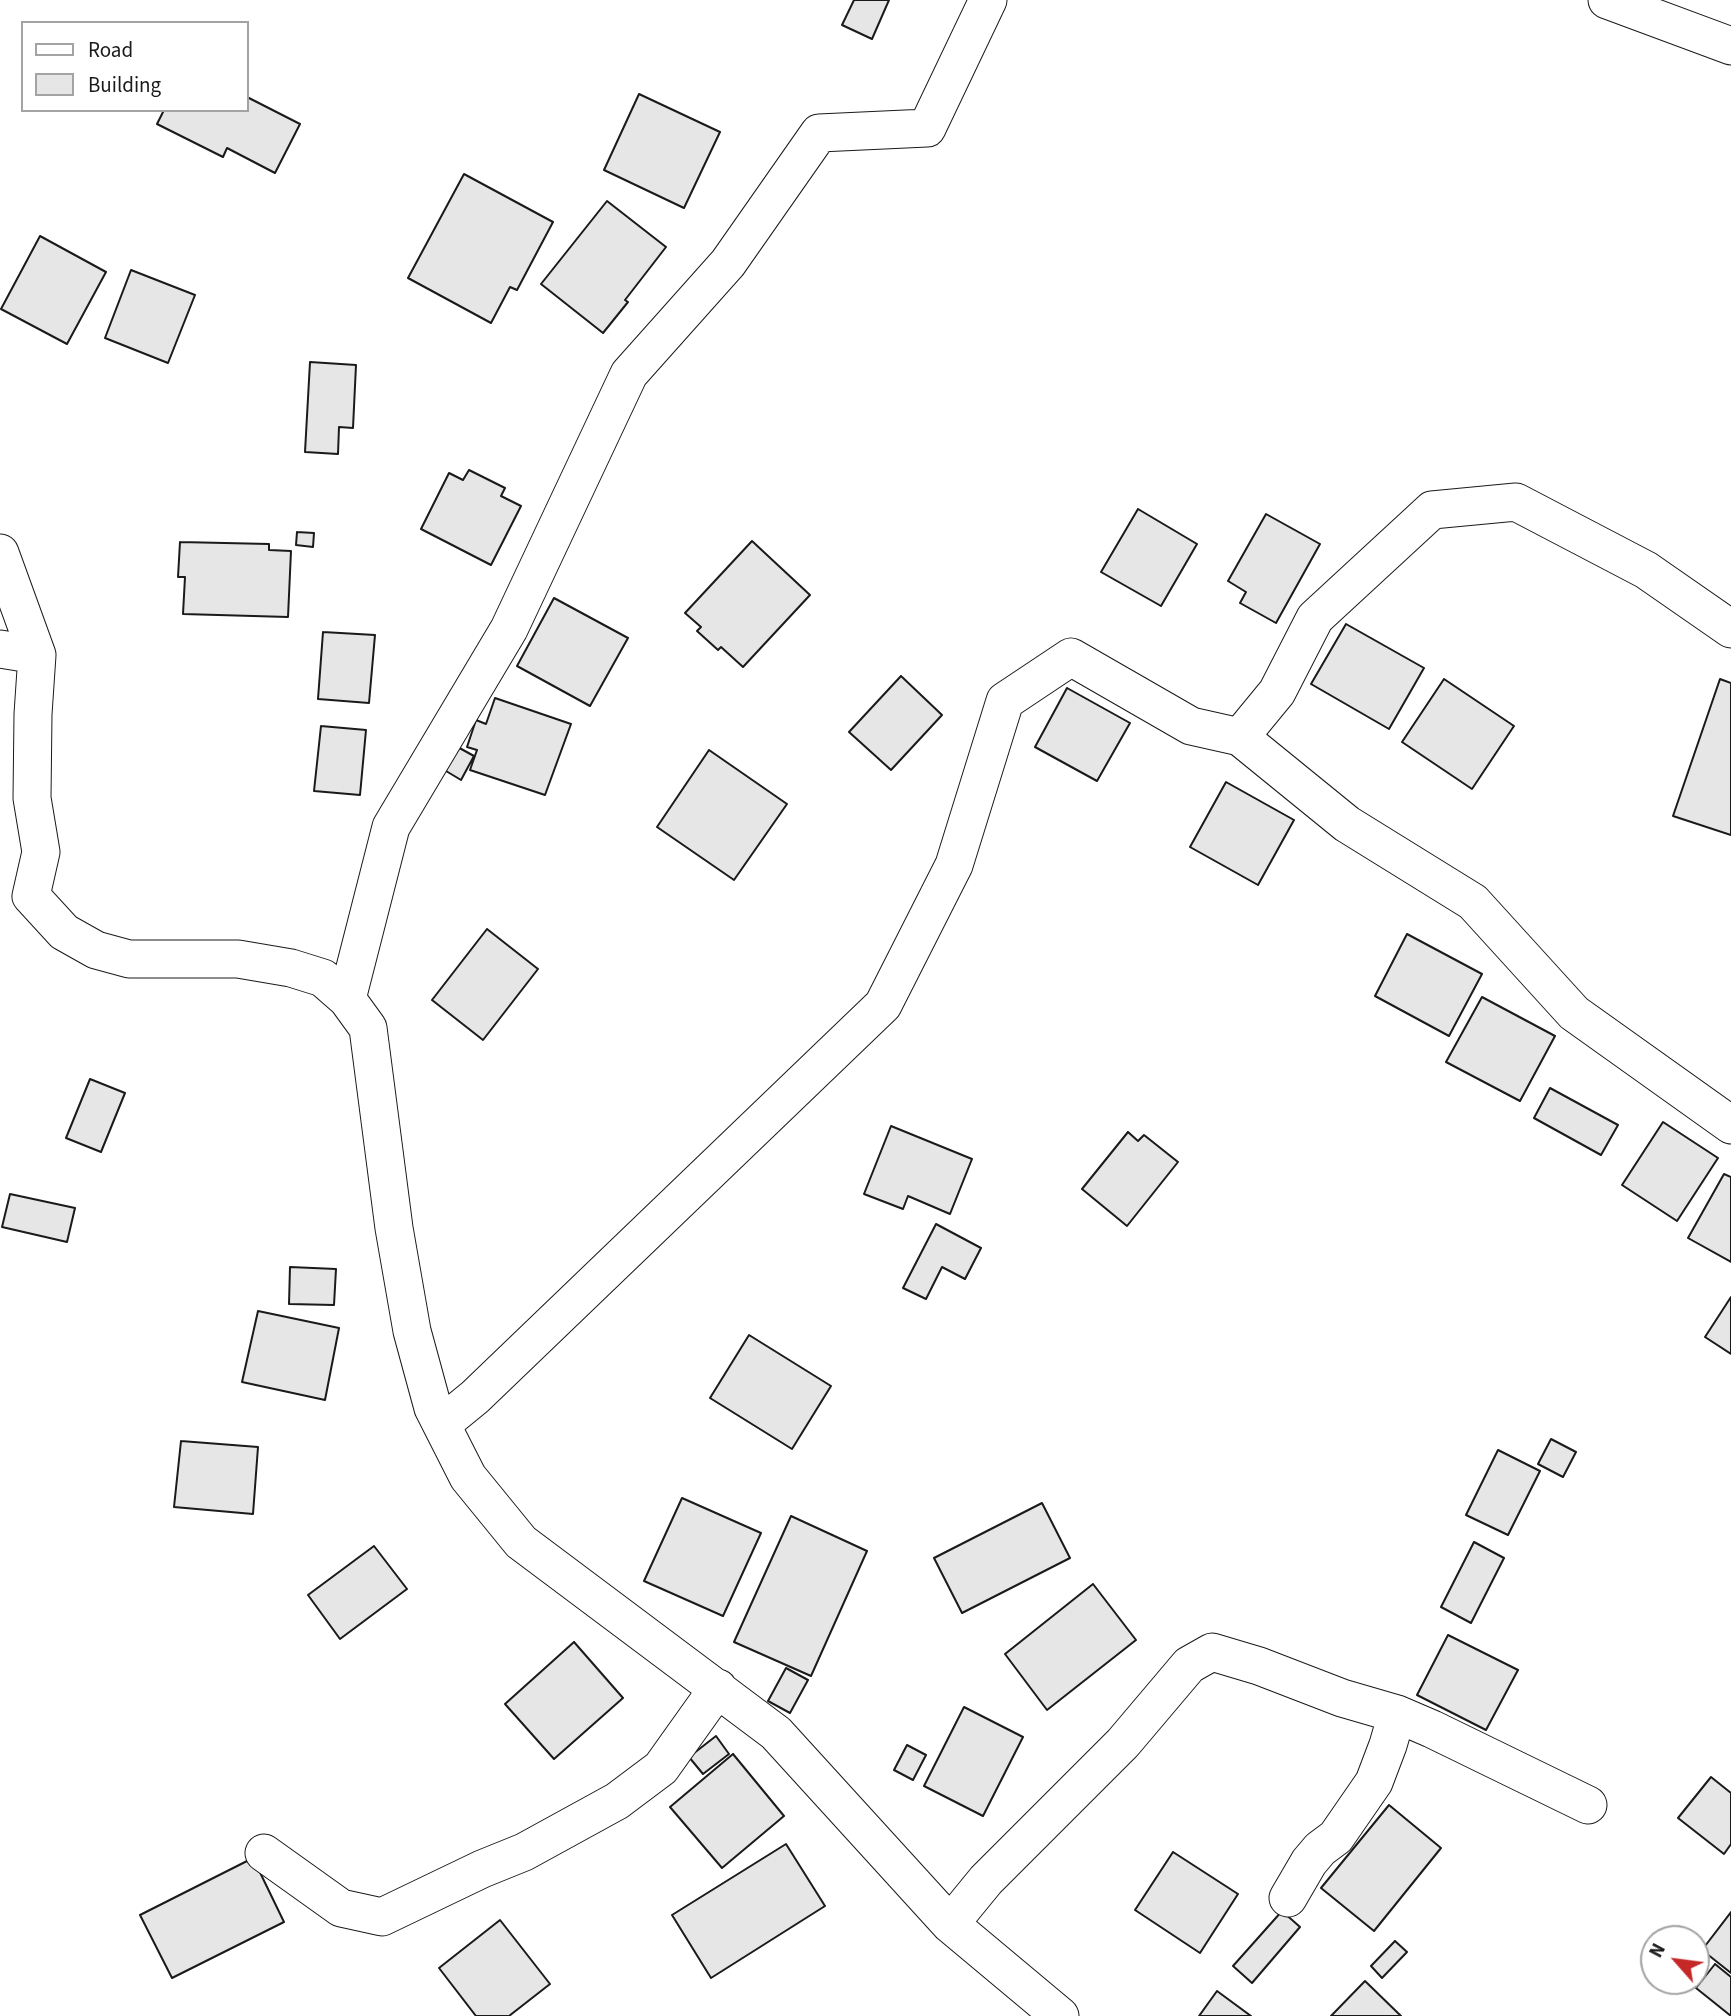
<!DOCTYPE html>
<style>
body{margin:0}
#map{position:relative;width:1731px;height:2016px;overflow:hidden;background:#fff;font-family:"Source Sans 3",sans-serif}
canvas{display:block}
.legend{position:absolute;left:21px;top:21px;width:228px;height:91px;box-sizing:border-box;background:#fff;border:2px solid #a3a3a3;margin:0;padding:9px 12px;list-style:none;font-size:21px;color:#1a1a1a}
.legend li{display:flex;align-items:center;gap:14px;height:35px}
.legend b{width:35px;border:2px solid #a3a3a3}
.north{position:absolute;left:1640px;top:1925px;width:70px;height:70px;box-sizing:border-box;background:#fff;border:2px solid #a3a3a3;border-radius:50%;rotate:298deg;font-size:19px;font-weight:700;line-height:28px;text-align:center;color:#1a1a1a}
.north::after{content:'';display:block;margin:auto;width:24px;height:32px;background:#c62828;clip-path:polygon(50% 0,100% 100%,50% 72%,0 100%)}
</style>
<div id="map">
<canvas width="1731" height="2016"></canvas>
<ul class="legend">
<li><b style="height:9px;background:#fff"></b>Road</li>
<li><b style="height:19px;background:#e6e6e6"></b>Building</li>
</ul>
<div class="north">N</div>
</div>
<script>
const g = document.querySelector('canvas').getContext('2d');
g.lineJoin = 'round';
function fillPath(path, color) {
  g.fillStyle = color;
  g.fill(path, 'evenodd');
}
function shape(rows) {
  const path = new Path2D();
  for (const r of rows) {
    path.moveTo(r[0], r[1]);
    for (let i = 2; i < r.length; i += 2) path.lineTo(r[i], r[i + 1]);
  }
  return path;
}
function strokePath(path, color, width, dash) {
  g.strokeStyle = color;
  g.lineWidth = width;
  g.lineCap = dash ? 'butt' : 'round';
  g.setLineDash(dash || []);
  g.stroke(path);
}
const building = shape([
 [854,0,889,0,872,39,842,25,854,0],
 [639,94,720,132,684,208,604,170,639,94],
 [247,97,300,124,275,173,227,148,223,157,157,124,164,110,247,110,247,97],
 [464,174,553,222,517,290,510,287,491,323,408,278,464,174],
 [607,201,666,247,625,300,628,302,603,333,541,284,607,201],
 [40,236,106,272,67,344,1,309,40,236],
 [131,270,195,295,168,363,105,338,131,270],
 [310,362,356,365,353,428,339,427,338,454,305,452,310,362],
 [469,470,505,488,501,496,521,506,491,565,421,529,449,473,463,480,469,470],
 [1138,509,1197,544,1161,606,1101,572,1138,509],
 [1266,514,1320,544,1276,623,1240,603,1246,592,1228,581,1266,514],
 [297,532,314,533,313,547,296,545,297,532],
 [752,541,810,595,743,667,721,647,718,650,697,631,701,627,685,613,752,541],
 [180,542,269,544,269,550,291,551,288,617,183,614,185,577,178,577,180,542],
 [554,598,628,638,590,706,517,666,554,598],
 [1346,624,1424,668,1389,729,1311,684,1346,624],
 [323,632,375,635,369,703,318,699,323,632],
 [901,676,942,715,891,770,849,732,901,676],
 [1444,679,1514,726,1472,789,1402,742,1444,679],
 [1720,679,1731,683,1731,835,1673,816,1720,679],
 [1067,688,1130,723,1097,781,1035,747,1067,688],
 [495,698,571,724,545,795,470,770,477,750,467,747,476,720,486,724,495,698],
 [321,726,366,730,360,795,314,791,321,726],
 [454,745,474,756,461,780,441,768,454,745],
 [709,750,787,804,734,880,657,827,709,750],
 [1226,782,1294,820,1258,885,1190,847,1226,782],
 [487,929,538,969,483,1040,432,1000,487,929],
 [1407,934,1482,974,1449,1036,1375,996,1407,934],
 [1482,997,1555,1036,1520,1101,1446,1062,1482,997],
 [90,1079,125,1093,101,1152,66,1138,90,1079],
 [1550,1088,1618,1125,1601,1155,1534,1118,1550,1088],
 [1663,1122,1718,1158,1677,1221,1622,1185,1663,1122],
 [891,1126,972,1159,950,1214,908,1196,903,1209,864,1194,891,1126],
 [1128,1132,1138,1141,1144,1135,1178,1162,1127,1226,1082,1189,1128,1132],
 [1724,1174,1731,1177,1731,1262,1688,1238,1724,1174],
 [10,1194,75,1208,67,1242,2,1227,10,1194],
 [936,1224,981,1248,965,1279,942,1267,926,1299,903,1288,936,1224],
 [290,1267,336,1269,334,1305,289,1304,290,1267],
 [1731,1297,1731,1354,1705,1337,1731,1297],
 [258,1311,339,1328,325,1400,242,1382,258,1311],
 [749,1335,831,1386,792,1449,710,1398,749,1335],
 [1551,1439,1576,1452,1563,1477,1538,1464,1551,1439],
 [181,1441,258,1447,253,1514,174,1507,181,1441],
 [1498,1450,1540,1471,1508,1535,1466,1515,1498,1450],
 [682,1498,761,1533,723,1616,644,1581,682,1498],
 [1042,1503,1070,1558,962,1613,934,1558,1042,1503],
 [791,1516,867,1551,811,1676,734,1642,791,1516],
 [1474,1542,1504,1558,1471,1623,1441,1607,1474,1542],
 [374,1546,407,1589,340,1639,308,1595,374,1546],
 [1093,1584,1136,1640,1047,1710,1005,1654,1093,1584],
 [1448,1635,1518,1670,1486,1730,1417,1695,1448,1635],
 [574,1642,623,1698,554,1759,505,1704,574,1642],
 [786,1668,808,1680,790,1713,768,1701,786,1668],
 [964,1707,1023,1737,983,1816,924,1786,964,1707],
 [716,1736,729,1754,703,1774,689,1757,716,1736],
 [907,1745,926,1755,913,1780,894,1770,907,1745],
 [733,1754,784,1816,722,1868,670,1807,733,1754],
 [1711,1777,1731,1793,1731,1844,1724,1854,1678,1818,1711,1777],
 [1389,1805,1441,1848,1374,1931,1321,1888,1389,1805],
 [786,1844,825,1906,711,1978,672,1915,786,1844],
 [1173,1852,1238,1894,1200,1953,1135,1910,1173,1852],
 [253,1858,284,1922,172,1978,140,1915,253,1858],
 [1282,1911,1300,1927,1252,1983,1233,1966,1282,1911],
 [1731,1912,1731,1973,1702,1950,1731,1912],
 [500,1920,550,1984,509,2016,476,2016,439,1968,500,1920],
 [1395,1941,1407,1952,1382,1978,1371,1966,1395,1941],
 [1715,1964,1731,1977,1731,2016,1696,1988,1715,1964],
 [1365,1981,1401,2016,1331,2016,1365,1981],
 [1217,1991,1251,2016,1199,2016,1217,1991]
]);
fillPath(building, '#e6e6e6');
strokePath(building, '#1a1a1a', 2);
const minor = shape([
 [1607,0,1731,46],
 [0,553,37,655,33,714,32,798,41,852,31,896,64,932,96,950,129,959,238,959,291,968,323,978,347,999,368,1028,394,1228,412,1331,433,1408,468,1477,521,1542,776,1733,950,1924,1060,2016],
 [0,649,37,655],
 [1240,737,1347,824,1473,902,1574,1013,1731,1125],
 [347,999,391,827,509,629,629,374,728,263,819,133,927,128,988,0],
 [442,1424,475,1397,883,1005,954,865,1005,701,1071,657,1191,726,1240,737,1277,692,1315,618,1432,510,1516,502,1646,570,1731,629],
 [264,1853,341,1908,382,1917,482,1869,524,1852,617,1801,661,1768,718,1688],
 [1288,1898,1309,1862,1320,1849,1336,1837,1374,1782,1388,1745,1397,1714],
 [950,1924,986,1880,1123,1743,1189,1665,1212,1652,1259,1666,1342,1698,1397,1714,1432,1729,1588,1805]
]);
strokePath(minor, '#1a1a1a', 39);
strokePath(minor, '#fff', 37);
</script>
